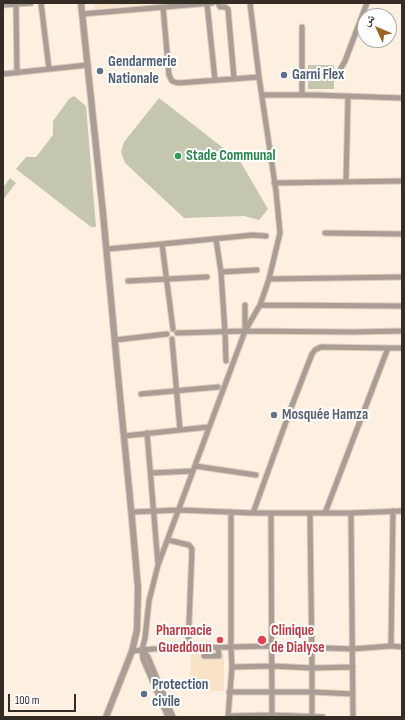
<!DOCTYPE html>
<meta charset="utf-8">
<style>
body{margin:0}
#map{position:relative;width:405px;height:720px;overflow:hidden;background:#fdf0e0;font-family:"Sofia Sans Condensed","Noto Naskh Arabic",sans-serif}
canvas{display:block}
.frame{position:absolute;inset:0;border:4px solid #342d26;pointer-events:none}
.north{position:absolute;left:357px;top:8px;width:40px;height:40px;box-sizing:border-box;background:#fff;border:1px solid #aeaba8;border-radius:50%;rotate:314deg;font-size:11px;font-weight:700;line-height:16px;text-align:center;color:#342d26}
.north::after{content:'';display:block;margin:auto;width:14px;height:18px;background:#9d6421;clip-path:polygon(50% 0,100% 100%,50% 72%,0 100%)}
.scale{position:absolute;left:8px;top:694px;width:68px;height:18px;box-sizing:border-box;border:2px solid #342d26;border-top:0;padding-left:5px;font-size:12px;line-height:14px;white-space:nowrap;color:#342d26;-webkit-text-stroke:3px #fff;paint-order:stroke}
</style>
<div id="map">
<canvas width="405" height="720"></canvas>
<div class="frame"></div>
<div class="north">ش</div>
<div class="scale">100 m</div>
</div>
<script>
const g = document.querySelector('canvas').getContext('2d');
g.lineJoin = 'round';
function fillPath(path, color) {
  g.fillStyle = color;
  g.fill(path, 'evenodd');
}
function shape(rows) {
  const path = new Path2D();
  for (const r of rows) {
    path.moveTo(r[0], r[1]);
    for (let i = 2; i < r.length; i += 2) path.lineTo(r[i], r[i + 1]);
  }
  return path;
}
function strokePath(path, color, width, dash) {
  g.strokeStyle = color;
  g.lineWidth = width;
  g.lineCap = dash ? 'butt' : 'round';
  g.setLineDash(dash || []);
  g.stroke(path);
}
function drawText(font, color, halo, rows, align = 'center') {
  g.font = font + ' "Sofia Sans Condensed",sans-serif';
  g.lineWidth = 4;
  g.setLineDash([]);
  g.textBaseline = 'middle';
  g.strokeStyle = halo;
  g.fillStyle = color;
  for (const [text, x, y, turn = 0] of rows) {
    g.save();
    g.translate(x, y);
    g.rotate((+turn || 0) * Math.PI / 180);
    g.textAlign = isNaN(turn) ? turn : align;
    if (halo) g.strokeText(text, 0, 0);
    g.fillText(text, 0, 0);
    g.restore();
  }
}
fillPath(shape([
 [94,3,162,3,94,9],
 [224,653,224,691,190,691,191,654]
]), '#f8e3c8');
fillPath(shape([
 [308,65,334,65,334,89,308,89],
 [74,96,86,106,96,227,91,227,16,169,26,157,36,157,53,135,53,121,69,99],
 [159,98,240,161,268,209,259,220,244,216,184,218,125,163,121,152,124,142],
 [10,178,16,183,3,200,3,188]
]), '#c4c7ae');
const minor = shape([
 [41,3,49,69],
 [207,3,215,80],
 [218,3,220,7,225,7,228,9,234,78],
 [16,4,17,73],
 [3,5,31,3],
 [163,7,169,75,172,81,178,83,259,77],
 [82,14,212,3],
 [341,68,345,61,367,3],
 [3,74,88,65],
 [262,95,314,95,402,98],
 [302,95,302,27],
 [346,182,348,96],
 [274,183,402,181],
 [325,233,402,234],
 [216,239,221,272,225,332,226,361],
 [107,249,162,244],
 [221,272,257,270],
 [269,279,402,277],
 [128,281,207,277],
 [260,305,402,306],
 [173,329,162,244,253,235,266,236],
 [245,330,245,305],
 [177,333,245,331,352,332,402,331],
 [115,340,167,334],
 [388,348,402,348],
 [141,394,218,387],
 [180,430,209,427],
 [147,433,158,564],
 [124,436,180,430,172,339],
 [195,466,256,475],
 [151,473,193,471],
 [132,512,179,510,253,513,351,513,402,511],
 [253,513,291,408,312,354,315,350,321,347,388,348,325,513],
 [271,513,272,717],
 [310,513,312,668,312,717],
 [351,513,353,717],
 [168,540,189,545,192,549,188,648],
 [391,646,393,511],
 [142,650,145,638,149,601,158,565,245,331,260,305,269,279,280,233,276,191,259,77,250,3],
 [132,651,153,649,231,647,271,646,352,649,391,646,402,647],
 [204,656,219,656,218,648],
 [232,667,272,666,312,668,353,667],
 [229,692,312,692,353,694],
 [228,716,272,715,323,717],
 [168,717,143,659,142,650,148,657,173,717],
 [228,717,232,667,231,647,231,512]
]);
const tertiary = shape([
 [81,3,103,213,119,386,132,519,138,588,137,630,132,651,127,664,106,717]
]);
strokePath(minor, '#d9cdbf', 7);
strokePath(tertiary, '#d9cdbf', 8);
strokePath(minor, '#aa9d95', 5);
strokePath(tertiary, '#aa9d95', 6);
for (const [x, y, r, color] of [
 [100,71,4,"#5c6f8a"],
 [284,75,4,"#5c6f8a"],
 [178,156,4,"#2e9e5b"],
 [274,415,4,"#6b7280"],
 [220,640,4,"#e0444e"],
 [262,640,5,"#e0444e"],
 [144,694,4,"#5c6f8a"]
]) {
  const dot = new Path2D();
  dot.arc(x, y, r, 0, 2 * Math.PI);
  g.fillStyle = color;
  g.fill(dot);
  strokePath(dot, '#fff', 1.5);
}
drawText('bold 15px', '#4e5e75', '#fff', [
 ["Gendarmerie",108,62],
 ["Nationale",108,79],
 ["Garni Flex",292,75],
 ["Protection",152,685],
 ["civile",152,702]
], 'left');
drawText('bold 15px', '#27864d', '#fff', [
 ["Stade Communal",186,156]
], 'left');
drawText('bold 15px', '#5b616d', '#fff', [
 ["Mosquée Hamza",282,415]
], 'left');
drawText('bold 15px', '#be3a42', '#fff', [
 ["Pharmacie",212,631],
 ["Gueddoun",212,648],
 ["Clinique",271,631,"left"],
 ["de Dialyse",271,648,"left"]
], 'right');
</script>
